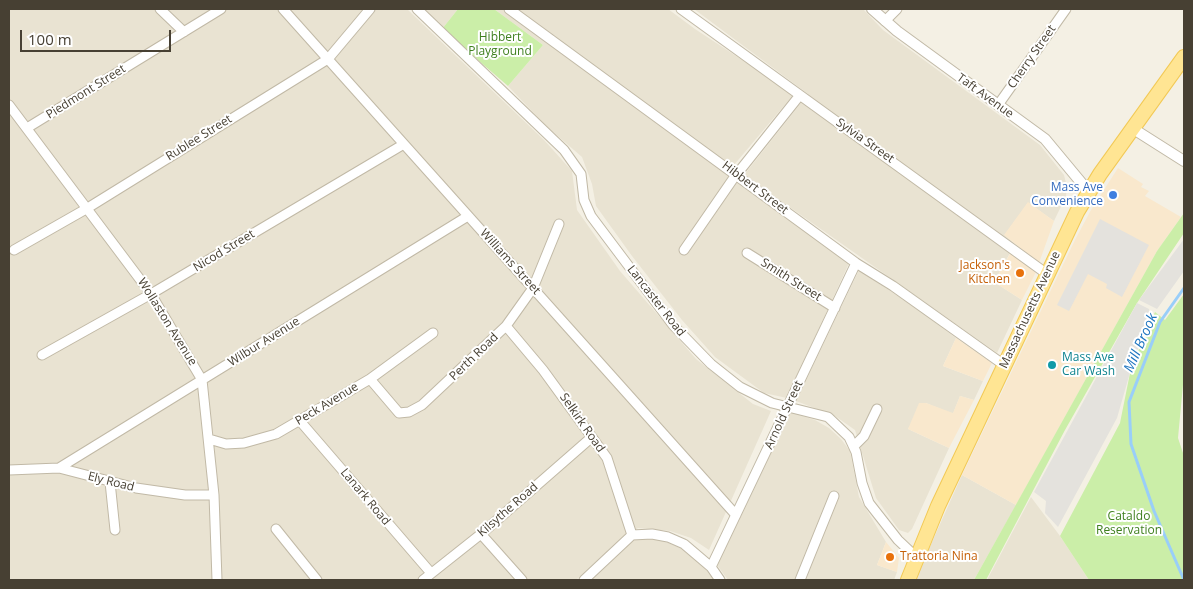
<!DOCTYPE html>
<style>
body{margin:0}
#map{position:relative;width:1193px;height:589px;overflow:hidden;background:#f4f0e4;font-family:"Open Sans",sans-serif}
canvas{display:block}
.frame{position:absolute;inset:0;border:10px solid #474033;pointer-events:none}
.scale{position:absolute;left:20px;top:30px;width:151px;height:22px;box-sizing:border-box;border:2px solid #474033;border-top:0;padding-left:6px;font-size:15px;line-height:18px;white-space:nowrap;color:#474033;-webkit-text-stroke:4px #fff;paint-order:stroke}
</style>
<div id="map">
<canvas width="1193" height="589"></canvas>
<div class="frame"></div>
<div class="scale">100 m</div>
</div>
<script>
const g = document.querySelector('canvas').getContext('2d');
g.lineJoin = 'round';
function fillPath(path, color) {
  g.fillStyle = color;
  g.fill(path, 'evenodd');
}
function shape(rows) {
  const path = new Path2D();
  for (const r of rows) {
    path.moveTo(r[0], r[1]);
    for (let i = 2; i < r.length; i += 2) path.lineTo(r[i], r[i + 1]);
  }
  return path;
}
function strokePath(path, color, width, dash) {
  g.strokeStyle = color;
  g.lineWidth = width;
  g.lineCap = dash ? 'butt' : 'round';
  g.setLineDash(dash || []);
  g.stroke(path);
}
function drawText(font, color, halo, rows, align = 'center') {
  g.font = font + ' "Open Sans",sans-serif';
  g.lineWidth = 4;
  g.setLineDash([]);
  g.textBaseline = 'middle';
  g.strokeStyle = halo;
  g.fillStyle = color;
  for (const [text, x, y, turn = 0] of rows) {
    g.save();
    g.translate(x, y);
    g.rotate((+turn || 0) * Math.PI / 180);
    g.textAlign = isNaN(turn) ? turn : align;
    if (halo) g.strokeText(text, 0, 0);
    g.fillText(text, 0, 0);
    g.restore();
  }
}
fillPath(shape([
 [9,9,407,9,544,140,572,171,577,210,620,271,696,359,753,404,771,411,709,550,691,538,670,531,638,528,576,580,9,580],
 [423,9,458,9,442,29],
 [494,9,668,9,695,29,794,94,728,172,850,261,787,398,764,393,715,357,682,320,632,256,596,206,592,184,582,157,545,125,508,86,543,45],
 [694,9,863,9,883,30,1040,145,1064,175,1067,187,1066,196,1054,221,1028,203,1005,235,1015,244,994,282,1022,300,997,353,744,175,808,94],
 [859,270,920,311,956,338,943,366,983,381,974,400,960,396,953,414,926,403,908,429,949,448,912,529,908,533,899,530,876,498,855,430,835,416,796,401],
 [787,411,815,420,829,428,841,439,850,451,859,497,886,542,877,565,897,572,894,580,728,580,717,565],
 [962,475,1016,505,974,580,915,580],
 [1031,497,1060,536,1089,580,987,580],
 [632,539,659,539,683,549,699,561,714,580,587,580]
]), '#e9e3d2');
fillPath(shape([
 [1118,168,1143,184,1141,187,1149,191,1145,196,1181,217,1157,251,1016,505,962,475,1075,240,1091,210],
 [1028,202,1054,221,1039,263,1004,235],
 [1011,252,1036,272,1022,300,994,282],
 [956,338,992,363,983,381,943,366],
 [960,396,974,400,949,448,908,429,919,403,926,403,953,413],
 [886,542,899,558,897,572,877,565]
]), '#f9e8cd');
fillPath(shape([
 [458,9,494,9,543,45,508,86,442,29],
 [1184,213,1184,233,1137,303,1065,430,986,580,974,580,1157,251],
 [1184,294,1184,374,1178,438,1184,456,1184,580,1089,580,1060,536,1120,423,1131,368,1155,312,1165,320]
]), '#cbeea8');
fillPath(shape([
 [1100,219,1149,245,1122,297,1106,288,1107,284,1088,274,1069,311,1057,305],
 [1184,239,1184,271,1157,309,1139,300],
 [1137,303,1149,309,1151,320,1135,355,1117,418,1058,527,1045,513,1046,501,1034,492]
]), '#e4e2dd');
strokePath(shape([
 [1184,580,1154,511,1131,444,1129,402,1160,322,1184,288]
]), '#99cef9', 3);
const minor = shape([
 [160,9,184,32],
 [283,9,736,515],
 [417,9,564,150,581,174,584,200,591,216,673,325,711,364,740,387,772,403,828,417,849,437,856,452,862,483,869,503,898,540,916,557],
 [509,9,856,263,893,286,1004,365],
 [681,9,1047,274],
 [885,21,897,9],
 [9,105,151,294,202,380,214,495,217,580],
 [998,105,1066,9],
 [27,128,221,9],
 [14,250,86,209,328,59,370,9],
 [684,250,733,179,800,95],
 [747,253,835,308],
 [506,326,543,370,607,458,632,535],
 [42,355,151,294,404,144],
 [370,379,399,413,409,412,422,405,506,326,533,288,559,224],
 [300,421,431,573],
 [209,439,226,444,244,443,276,434,370,379,433,333],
 [854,446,864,436,877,409],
 [59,468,468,216],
 [9,470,59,468,136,488,185,495,214,495],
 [110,482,115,530],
 [276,529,317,580],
 [481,534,522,580],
 [632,535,652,534,668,537,684,544,711,567,720,580],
 [711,567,856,263],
 [423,580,481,534,592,437],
 [584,580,632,535],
 [800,580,834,496]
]);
const tertiary = shape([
 [872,9,897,31,1045,139,1089,192],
 [1132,128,1184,161]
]);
const primary = shape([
 [908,580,938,506,1077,212,1100,174,1184,57]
]);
strokePath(minor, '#c1b9a6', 11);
strokePath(tertiary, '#c1b9a6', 12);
strokePath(primary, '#f2c955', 16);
strokePath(minor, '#fff', 9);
strokePath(tertiary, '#fff', 10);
strokePath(primary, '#ffe593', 14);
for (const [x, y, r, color] of [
 [1113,195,5,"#3f7fe0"],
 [1020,273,5,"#e8710a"],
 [1052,365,5,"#0f9aa8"],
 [890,557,5,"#e8710a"]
]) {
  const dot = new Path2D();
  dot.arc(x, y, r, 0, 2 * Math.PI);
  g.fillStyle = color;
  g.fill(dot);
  strokePath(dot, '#fff', 2);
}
drawText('12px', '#408020', '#fff', [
 ["Hibbert",500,38],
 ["Playground",500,52],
 ["Cataldo",1129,517],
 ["Reservation",1129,531]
]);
drawText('12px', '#474033', '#fff', [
 ["Cherry Street",1032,57,-55],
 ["Piedmont Street",86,92,-32],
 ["Taft Avenue",985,96,36],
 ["Rublee Street",199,138,-32],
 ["Sylvia Street",865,141,35],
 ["Hibbert Street",755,188,37],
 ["Nicod Street",224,251,-31],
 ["Williams Street",510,262,48],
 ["Smith Street",791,280,32],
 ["Lancaster Road",656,301,52],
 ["Massachusetts Avenue",1030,310,-65],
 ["Wollaston Avenue",167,322,58],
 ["Wilbur Avenue",264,342,-32],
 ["Perth Road",474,357,-44],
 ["Peck Avenue",327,404,-31],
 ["Arnold Street",784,415,-65],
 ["Selkirk Road",582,423,55],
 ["Ely Road",111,482,14],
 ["Lanark Road",365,497,50],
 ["Kilsythe Road",508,510,-41]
]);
drawText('12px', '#366cbe', '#fff', [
 ["Mass Ave",1103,188],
 ["Convenience",1103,202]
], 'right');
drawText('12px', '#c56008', '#fff', [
 ["Jackson's",1010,266],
 ["Kitchen",1010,280],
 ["Trattoria Nina",900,557,"left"]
], 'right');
drawText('12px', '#0d838f', '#fff', [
 ["Mass Ave",1062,358],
 ["Car Wash",1062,372]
], 'left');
drawText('italic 14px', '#2076c0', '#fff', [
 ["Mill Brook",1141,343,-66]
]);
</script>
